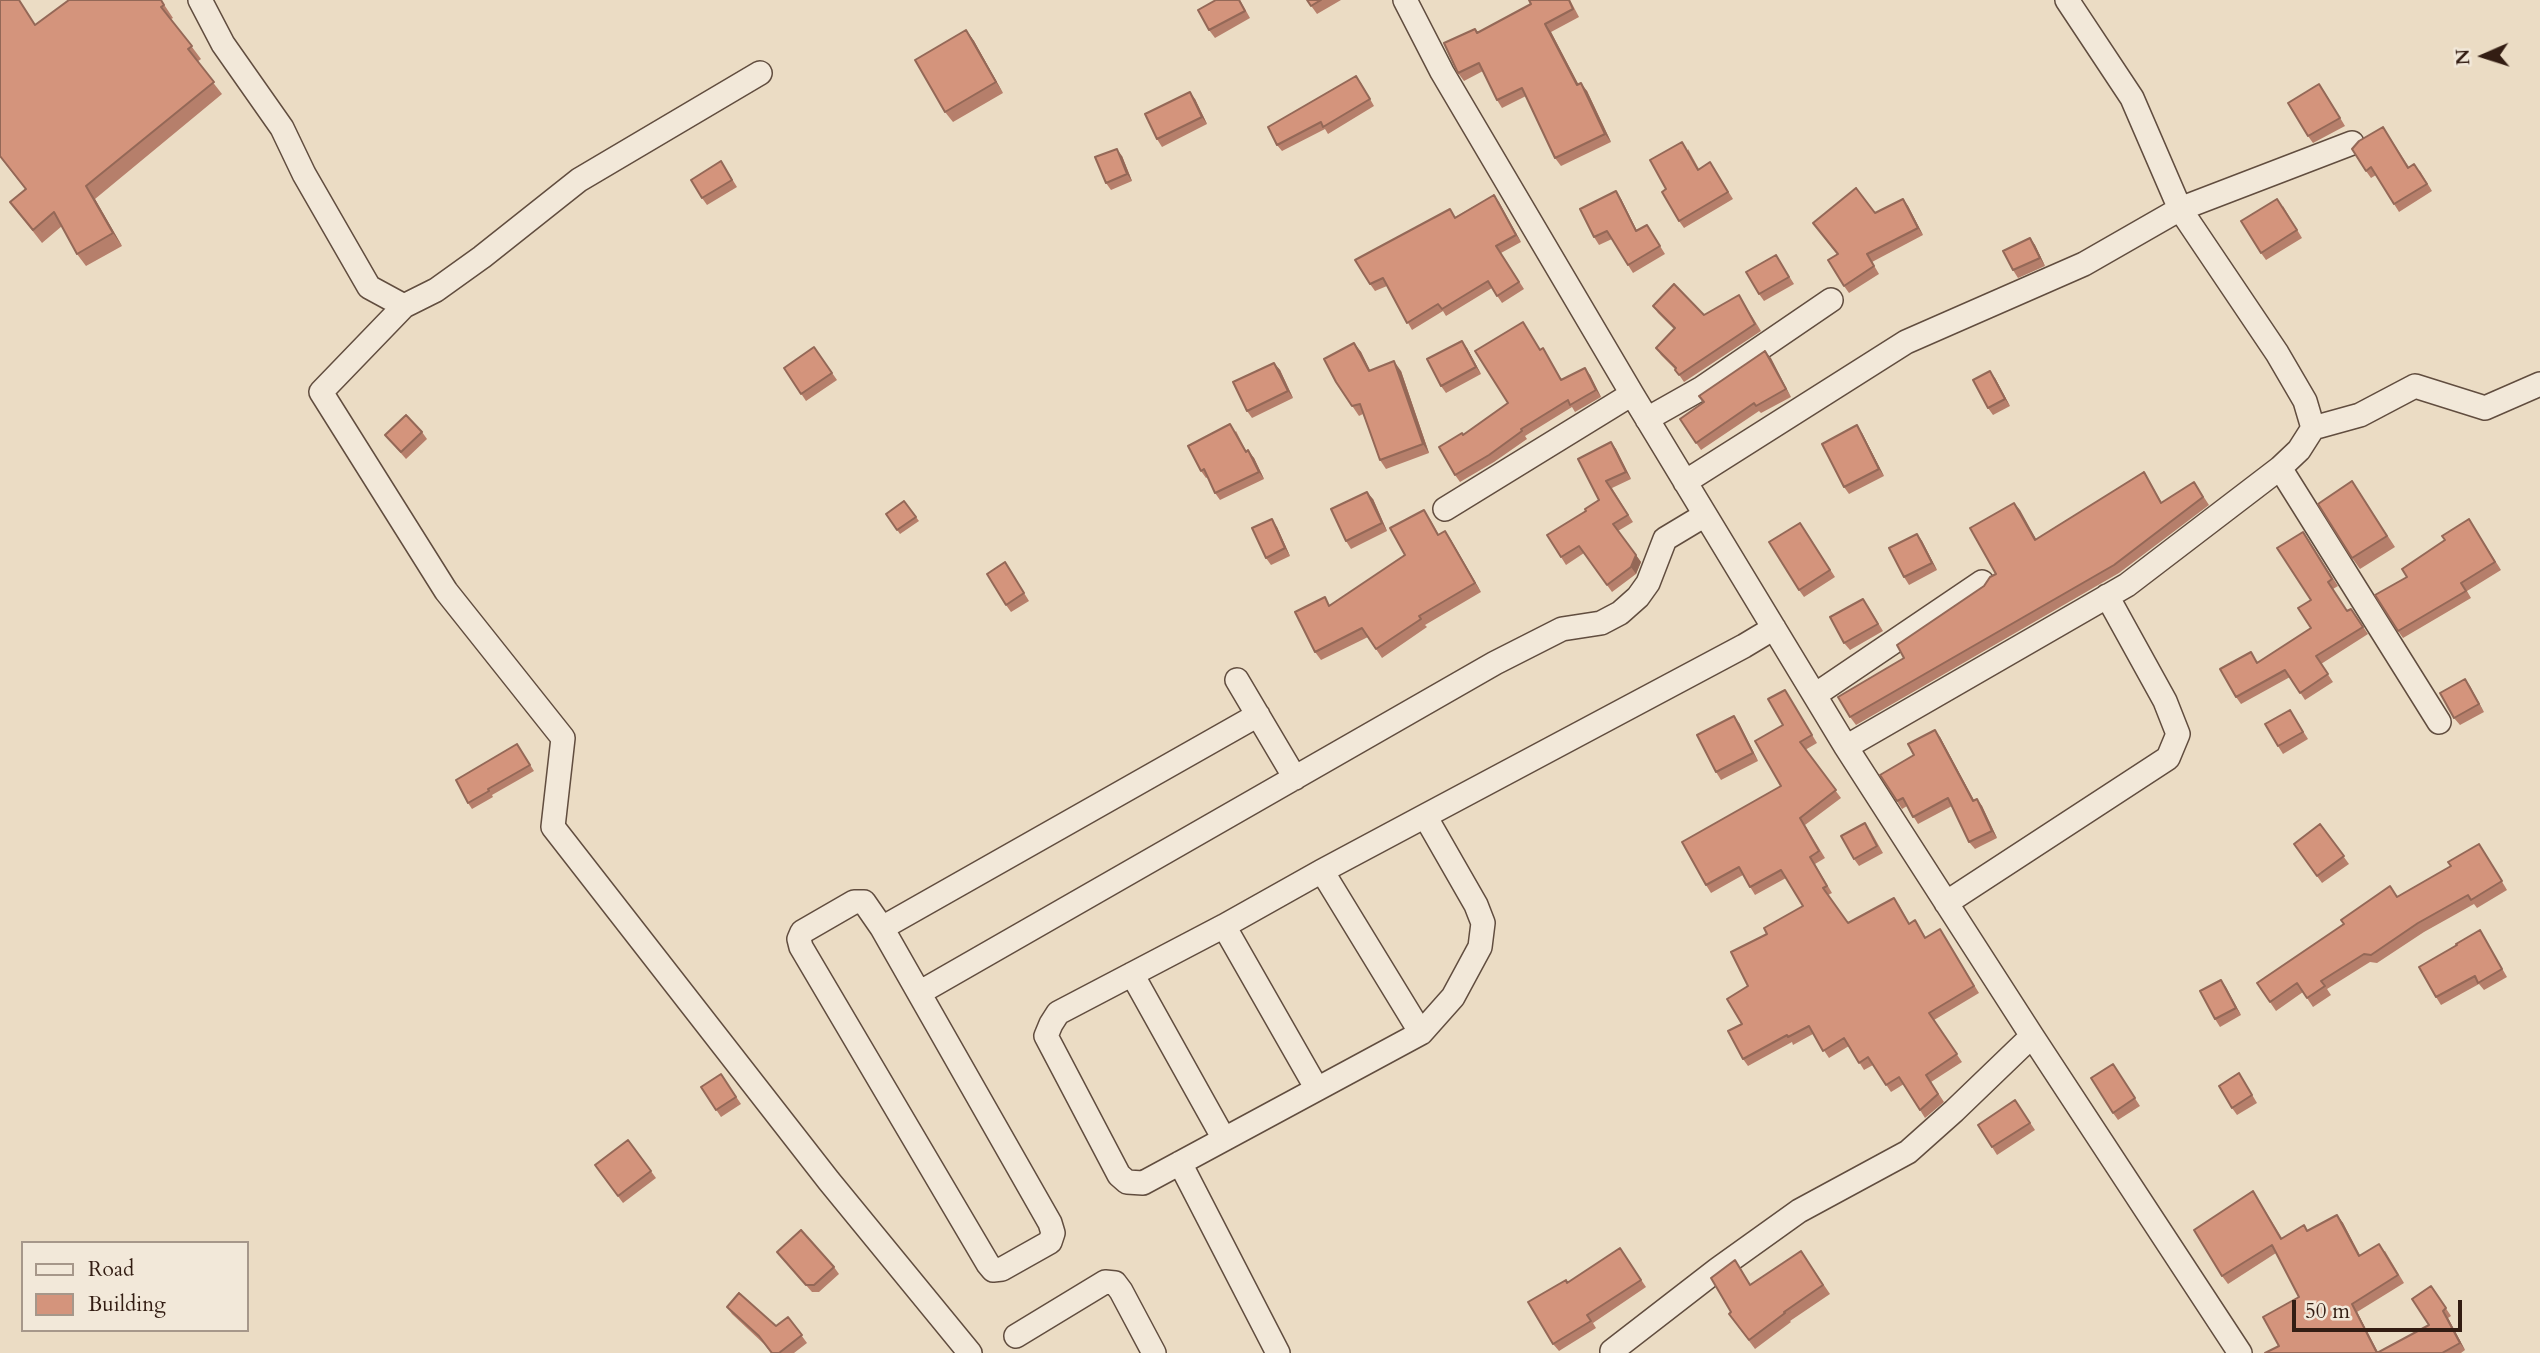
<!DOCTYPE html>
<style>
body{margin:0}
#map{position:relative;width:2540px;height:1353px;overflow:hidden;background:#ebdcc4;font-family:Cardo,serif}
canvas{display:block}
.legend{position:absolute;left:21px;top:1241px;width:228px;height:91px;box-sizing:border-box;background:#f2e8d9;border:2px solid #a6978a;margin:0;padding:9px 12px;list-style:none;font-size:21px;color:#331d13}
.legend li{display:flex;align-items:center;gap:14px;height:35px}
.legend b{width:35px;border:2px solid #a6978a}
.north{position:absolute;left:2449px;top:21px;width:70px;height:70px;-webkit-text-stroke:5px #f2e8d9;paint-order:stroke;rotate:267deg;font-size:19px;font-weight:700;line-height:28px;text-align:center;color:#331d13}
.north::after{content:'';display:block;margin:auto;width:24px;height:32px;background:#331d13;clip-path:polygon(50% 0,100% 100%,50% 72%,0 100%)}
.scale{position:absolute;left:2292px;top:1300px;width:170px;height:32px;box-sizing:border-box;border:4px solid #331d13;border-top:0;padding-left:9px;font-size:21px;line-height:24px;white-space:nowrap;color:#331d13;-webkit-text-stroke:5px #f2e8d9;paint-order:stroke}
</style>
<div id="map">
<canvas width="2540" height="1353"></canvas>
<ul class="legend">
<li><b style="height:9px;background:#f2e8d9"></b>Road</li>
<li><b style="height:19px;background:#d4947c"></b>Building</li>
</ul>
<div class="north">N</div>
<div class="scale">50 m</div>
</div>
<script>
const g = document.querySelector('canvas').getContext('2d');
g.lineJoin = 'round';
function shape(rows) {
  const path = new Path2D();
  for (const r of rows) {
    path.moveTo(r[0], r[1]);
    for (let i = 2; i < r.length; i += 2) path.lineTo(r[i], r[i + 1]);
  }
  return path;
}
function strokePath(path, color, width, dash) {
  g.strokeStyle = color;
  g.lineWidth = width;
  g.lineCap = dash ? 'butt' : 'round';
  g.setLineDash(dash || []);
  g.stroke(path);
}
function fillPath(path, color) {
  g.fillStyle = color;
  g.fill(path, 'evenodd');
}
const minor = shape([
 [200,0,223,44,282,128,304,174,369,287,404,306,436,290,482,257,579,180,760,73],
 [1405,0,1442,72,1632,394,1846,747,2032,1036,2240,1353],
 [404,306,321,392,446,591,563,738,553,827,829,1181,970,1353],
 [1647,419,1702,388,1831,300],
 [2313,428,2360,415,2415,386,2485,408,2540,384],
 [2280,468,2439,722],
 [1685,482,1906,342,2084,264,2180,209,2352,143],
 [1445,509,1632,394],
 [1237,680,1295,778],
 [1815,695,1982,582],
 [1846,747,2127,585,2280,468,2299,450,2313,428,2305,401,2277,353,2180,209,2132,98,2067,0],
 [1425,816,1476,905,1483,923,1480,947,1453,997,1421,1033,1143,1183,1127,1182,1119,1175,1046,1036,1051,1024,1058,1013,1224,926,1322,871,1425,816,1744,646,1774,628],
 [1322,871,1421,1033],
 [1946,903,2168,758,2178,734,2165,701,2107,596],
 [1224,926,1317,1089],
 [882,928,864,902,854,902,802,932,799,939,801,947,988,1264,993,1270,1002,1269,1050,1242,1053,1233,1050,1223,882,928,1258,715],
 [1132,974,1224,1139],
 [919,993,1495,663,1562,629,1601,623,1620,613,1638,597,1648,583,1665,539,1705,515],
 [1180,1163,1278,1353],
 [1016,1336,1105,1282,1115,1283,1121,1291,1154,1353],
 [1612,1351,1718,1269,1799,1211,1908,1152,1954,1111,2032,1036]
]);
strokePath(minor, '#614d3f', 26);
strokePath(minor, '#f2e8d9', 23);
fillPath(shape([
 [0,0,36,25,161,0,173,18,171,19,201,59,197,62,222,94,95,199,122,246,86,266,77,254,62,226,42,243,10,202,25,189,0,157],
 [1216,0,1240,0,1250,18,1215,38,1209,30],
 [1307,0,1341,0,1317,14],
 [1529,0,1570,0,1579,17,1551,32,1578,84,1587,91,1611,142,1561,166,1555,158,1526,96,1502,108,1497,100,1483,71,1464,81,1458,73,1475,29,1478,32,1531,4],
 [966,30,974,41,1003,93,953,122,945,112],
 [1361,83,1374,106,1328,134,1325,129,1282,151,1277,145],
 [2324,91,2345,126,2313,143,2308,136],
 [1195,99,1207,124,1162,147,1157,139],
 [2383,127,2409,167,2420,171,2432,191,2399,212,2376,175,2371,178,2366,171],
 [1688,149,1699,169,1710,162,1733,199,1684,228,1679,221],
 [1122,156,1132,181,1111,190,1106,183],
 [726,169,737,187,707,205,702,198],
 [1616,191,1621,199,1637,231,1647,225,1665,254,1633,273,1612,239,1599,245,1594,237],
 [1494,195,1521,242,1501,253,1524,289,1502,303,1492,288,1446,316,1443,311,1412,330,1387,286,1375,291,1370,284,1455,217],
 [1903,199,1908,206,1923,235,1872,262,1879,274,1849,293,1844,286,1837,254,1813,223,1875,213],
 [2283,206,2302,238,2266,260,2261,253],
 [2030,238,2035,245,2045,266,2018,278,2013,270],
 [1776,255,1794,284,1764,301,1759,294],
 [1739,295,1761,331,1684,382,1675,369,1661,355,1656,348,1674,329,1658,313,1653,306,1704,315],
 [1354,343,1361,352,1370,371,1401,371,1429,453,1386,469,1380,460,1363,414,1359,416,1336,382],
 [814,347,837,380,806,401,784,368],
 [1467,348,1481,374,1446,393,1441,386],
 [1543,348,1562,380,1590,375,1601,397,1575,412,1572,407,1525,436,1527,439,1494,462,1460,482,1455,475,1463,435,1508,403,1540,349],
 [1765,351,1791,397,1761,413,1759,411,1701,450,1680,419,1703,403,1699,396],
 [1274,363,1280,370,1293,398,1252,418,1247,411],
 [1995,378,2010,406,1993,415,1988,408],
 [1236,431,1246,451,1254,458,1264,479,1220,500,1215,493,1208,477,1206,478,1201,471],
 [422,432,427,439,406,459,385,435],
 [1862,433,1884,476,1849,494,1844,487],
 [1611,442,1616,449,1631,479,1612,488,1633,522,1618,531,1641,562,1636,574,1612,592,1584,553,1566,565,1561,557,1586,511,1599,500],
 [2144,472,2162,503,2194,482,2209,505,2119,573,1856,725,1850,717,1904,658,1984,586,1996,574,2014,503,2036,539],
 [2352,481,2395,547,2360,569,2352,558],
 [1373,499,1387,531,1351,549,1346,541],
 [904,501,919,521,900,534,886,514],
 [1430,519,1439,535,1451,540,1481,592,1425,625,1427,627,1382,658,1368,637,1321,660,1315,652,1331,605,1405,555],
 [1277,527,1290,556,1271,565,1266,558],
 [2474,527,2501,570,2467,591,2471,598,2403,638,2398,631],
 [1805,530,1835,577,1804,597,1799,590],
 [1917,534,1922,541,1937,570,1909,585,1904,577],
 [2308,539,2338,586,2333,589,2347,611,2351,609,2368,634,2321,664,2333,682,2305,700,2290,677,2241,704,2236,697,2258,662,2311,628,2311,600],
 [1010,570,1029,601,1011,612,1006,605],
 [1868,606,1883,631,1850,650,1844,643],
 [2465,679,2484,712,2460,725,2454,718],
 [1785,690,1817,743,1805,750,1841,798,1805,825,1825,858,1815,864,1832,893,1828,895,1848,923,1899,905,1909,923,1920,928,1926,938,1940,929,1979,993,1934,1020,1962,1062,1931,1082,1944,1102,1925,1118,1904,1084,1891,1092,1873,1065,1864,1070,1849,1046,1829,1058,1813,1034,1793,1045,1792,1042,1748,1066,1743,1059,1742,1024,1748,986,1767,934,1803,906,1786,878,1755,895,1743,875,1711,893,1706,885,1781,786],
 [2290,710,2308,739,2283,754,2278,746],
 [1739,723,1758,761,1721,780,1716,772],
 [1940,737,1974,800,1977,799,1982,806,1997,838,1975,849,1969,842,1952,806,1918,824,1907,806,1902,809,1880,775,1914,755],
 [517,744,534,771,492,795,493,797,472,809,468,803],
 [2320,824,2349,864,2322,883,2294,844],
 [1870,830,1883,853,1859,866,1854,859],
 [2485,853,2507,890,2477,908,2474,904,2424,932,2377,963,2370,962,2327,989,2331,995,2313,1007,2303,992,2276,1011,2257,983,2398,897],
 [2480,930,2507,977,2484,990,2479,984,2441,1005,2436,997,2457,945],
 [2221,980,2241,1015,2220,1027,2215,1019],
 [2113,1064,2140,1106,2118,1120,2113,1113],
 [721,1074,741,1104,721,1117,701,1087],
 [2244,1081,2257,1103,2237,1115,2232,1108],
 [2015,1100,2035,1130,1997,1155,1992,1147],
 [628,1140,656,1178,623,1203,595,1165],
 [2253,1191,2282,1238,2308,1231,2337,1215,2343,1223,2360,1255,2385,1251,2404,1283,2357,1312,2378,1352,2429,1325,2431,1286,2451,1316,2448,1318,2465,1350,2461,1353,2265,1353,2279,1346,2299,1297,2276,1253,2228,1284,2222,1276],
 [1620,1248,1646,1287,1593,1323,1596,1328,1559,1351,1553,1344],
 [1801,1251,1830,1294,1790,1321,1791,1322,1755,1349,1729,1314,1731,1312,1735,1260,1751,1285],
 [777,1252,834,1267,839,1274,819,1292,812,1292],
 [727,1307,776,1326,788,1317,807,1343,794,1353,771,1353,764,1344,732,1314]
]), '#b67f6b');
fillPath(shape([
 [1545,24,1551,32,1583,93,1577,85],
 [966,30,974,41,1003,93,996,82],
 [1581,83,1587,91,1611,142,1605,134],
 [1190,92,1195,99,1207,124,1202,117],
 [1117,149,1122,156,1132,181,1127,174],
 [86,186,95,199,122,246,113,233],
 [1616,191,1621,199,1641,239,1636,231],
 [1494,195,1499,202,1521,242,1516,235],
 [1903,199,1908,206,1923,235,1918,228],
 [2030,238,2035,245,2045,266,2040,258],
 [1462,341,1467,348,1481,374,1476,367],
 [1354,343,1361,352,1375,380,1369,371],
 [1765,351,1771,358,1791,397,1786,389],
 [1394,361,1401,371,1429,453,1423,444],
 [1274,363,1280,370,1293,398,1288,391],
 [1585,368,1590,375,1601,397,1596,390],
 [1990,371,1995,378,2010,406,2005,399],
 [1857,425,1862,433,1884,476,1879,469],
 [1611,442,1616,449,1631,479,1626,472],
 [1248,450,1254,458,1264,479,1259,472],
 [1367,492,1373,499,1387,531,1382,523],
 [2014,503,2020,510,2041,548,2035,540],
 [1272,519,1277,527,1290,556,1285,548],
 [1445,531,1451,540,1481,592,1475,583],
 [1917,534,1922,541,1937,570,1932,563],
 [1636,555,1641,562,1636,574,1631,567],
 [2465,679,2470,686,2484,712,2479,704],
 [1734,716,1739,723,1758,761,1753,753],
 [1935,730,1940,737,1978,808,1973,801],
 [1977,799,1982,806,1997,838,1992,831],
 [2221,980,2226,987,2241,1015,2236,1008],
 [2337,1215,2343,1223,2364,1264,2359,1256],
 [2352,1304,2357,1312,2378,1353,2377,1353],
 [2443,1311,2448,1318,2465,1350,2460,1343]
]), '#946857');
const building = shape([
 [0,0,19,0,35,25,69,0,161,0,164,5,161,7,192,46,188,49,214,82,86,186,113,233,77,254,54,212,33,230,10,202,26,189,0,156,0,0],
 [1216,0,1239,0,1245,11,1209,30,1198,10,1216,0],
 [1307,0,1321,0,1311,6,1307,0],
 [1529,0,1569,0,1573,9,1545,24,1577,85,1581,83,1605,134,1555,158,1522,88,1497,100,1479,63,1458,73,1444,43,1475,29,1477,33,1531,4,1529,0],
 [966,30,996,82,945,112,915,60,966,30],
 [1356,76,1370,99,1323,127,1321,122,1277,145,1268,127,1356,76],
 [2319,84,2340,118,2308,136,2288,103,2319,84],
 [1190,92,1202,117,1157,139,1145,114,1190,92],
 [2383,127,2408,168,2414,164,2427,184,2394,204,2371,167,2366,171,2352,149,2359,141,2383,127],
 [1682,142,1698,170,1710,162,1728,192,1679,221,1662,192,1666,189,1650,160,1682,142],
 [1117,149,1127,174,1106,183,1095,157,1117,149],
 [721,161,732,180,702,198,691,180,721,161],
 [1856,188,1875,213,1903,199,1918,228,1867,254,1874,266,1844,286,1828,260,1838,254,1813,223,1856,188],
 [1616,191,1636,231,1647,225,1660,246,1628,265,1607,231,1594,237,1580,209,1616,191],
 [1494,195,1516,235,1496,246,1519,282,1497,296,1488,281,1442,309,1438,304,1407,323,1383,278,1370,284,1355,260,1450,209,1455,218,1494,195],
 [2277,199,2297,230,2261,253,2241,221,2277,199],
 [2030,238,2040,258,2013,270,2003,251,2030,238],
 [1776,255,1789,277,1759,294,1746,272,1776,255],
 [1674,284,1704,315,1739,295,1755,324,1679,375,1675,370,1676,368,1656,348,1675,328,1653,306,1674,284],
 [1523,322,1540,350,1543,348,1561,380,1585,368,1596,390,1570,405,1568,400,1521,429,1522,431,1489,455,1455,475,1439,447,1462,433,1463,435,1508,403,1475,351,1523,322],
 [1462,341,1476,367,1441,386,1427,359,1462,341],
 [1354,343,1369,371,1394,361,1423,444,1380,460,1360,404,1352,406,1336,382,1324,359,1354,343],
 [814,347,832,373,801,394,784,368,814,347],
 [1765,351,1786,389,1756,406,1754,403,1696,443,1680,419,1704,402,1699,396,1765,351],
 [1274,363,1288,391,1247,411,1233,382,1274,363],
 [1990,371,2005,399,1988,408,1973,380,1990,371],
 [406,415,422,432,401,452,385,435,406,415],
 [1230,424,1246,452,1248,450,1259,472,1215,493,1204,469,1201,471,1188,446,1230,424],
 [1857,425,1879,469,1844,487,1822,444,1857,425],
 [1611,442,1626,472,1606,481,1628,515,1613,524,1636,555,1631,567,1607,585,1579,546,1561,557,1547,535,1586,511,1585,509,1599,500,1578,459,1611,442],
 [2144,472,2161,503,2194,482,2203,497,2114,565,1850,717,1838,697,1904,658,1897,645,1984,586,1990,577,1996,574,1970,528,2014,503,2035,540,2144,472],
 [2352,481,2387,536,2352,558,2318,504,2352,481],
 [1367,492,1382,523,1346,541,1331,509,1367,492],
 [904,501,916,517,897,530,886,514,904,501],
 [1424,510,1438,535,1445,531,1475,583,1419,616,1421,619,1376,649,1362,628,1315,652,1295,612,1325,597,1329,606,1405,555,1390,528,1424,510],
 [1272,519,1285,548,1266,558,1252,528,1272,519],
 [2469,519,2495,562,2461,583,2466,591,2398,631,2375,595,2407,577,2402,569,2445,540,2442,536,2469,519],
 [1800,523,1830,570,1799,590,1769,542,1800,523],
 [2303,532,2332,579,2328,582,2347,611,2351,609,2363,627,2316,656,2328,674,2300,693,2285,670,2236,697,2220,669,2251,652,2257,663,2311,628,2298,608,2311,600,2277,548,2303,532],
 [1917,534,1932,563,1904,577,1889,548,1917,534],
 [1005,562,1024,593,1006,605,987,574,1005,562],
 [1863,599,1878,624,1844,643,1830,617,1863,599],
 [2465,679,2479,704,2454,718,2440,693,2465,679],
 [1785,690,1812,735,1800,742,1836,790,1800,818,1819,851,1810,857,1827,886,1823,888,1848,923,1894,898,1909,924,1915,920,1925,938,1940,929,1974,986,1929,1013,1957,1054,1926,1075,1938,1094,1920,1110,1899,1077,1886,1085,1868,1057,1859,1063,1844,1038,1823,1051,1809,1026,1788,1037,1787,1035,1743,1059,1728,1031,1742,1024,1727,999,1748,986,1731,952,1767,934,1764,928,1803,906,1781,870,1750,887,1739,867,1706,885,1682,842,1781,786,1755,741,1783,725,1768,699,1785,690],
 [2290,710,2303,732,2278,746,2265,724,2290,710],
 [1734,716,1753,753,1716,772,1697,735,1734,716],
 [1935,730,1973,801,1977,799,1992,831,1969,842,1948,798,1913,817,1903,798,1897,801,1880,775,1914,755,1908,744,1935,730],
 [517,744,530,765,488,789,489,791,468,803,456,780,517,744],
 [1865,823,1877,846,1854,859,1841,836,1865,823],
 [2320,824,2344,856,2317,876,2294,844,2320,824],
 [2479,844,2502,881,2471,900,2468,895,2418,923,2371,955,2364,954,2321,981,2325,986,2307,998,2297,983,2270,1002,2257,983,2344,924,2341,920,2390,886,2397,897,2451,866,2448,862,2479,844],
 [2480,930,2502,969,2478,983,2475,976,2436,997,2419,967,2457,945,2456,944,2480,930],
 [2221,980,2236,1008,2215,1019,2200,991,2221,980],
 [2113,1064,2135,1098,2113,1113,2091,1078,2113,1064],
 [2239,1073,2252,1095,2232,1108,2219,1086,2239,1073],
 [721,1074,736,1097,716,1110,701,1087,721,1074],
 [2015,1100,2030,1123,1992,1147,1978,1125,2015,1100],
 [628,1140,651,1171,618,1196,595,1165,628,1140],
 [2253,1191,2281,1239,2304,1225,2307,1231,2337,1215,2359,1256,2379,1244,2398,1275,2352,1304,2377,1353,2429,1325,2412,1299,2431,1286,2446,1308,2443,1311,2460,1343,2442,1353,2265,1353,2279,1346,2263,1317,2299,1297,2272,1245,2222,1276,2194,1230,2253,1191],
 [801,1230,834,1267,814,1285,806,1285,777,1252,801,1230],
 [1620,1248,1641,1280,1587,1315,1591,1321,1553,1344,1528,1302,1566,1280,1567,1283,1620,1248],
 [1801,1251,1823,1285,1784,1312,1785,1313,1749,1340,1729,1314,1731,1312,1711,1278,1735,1260,1750,1285,1801,1251],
 [739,1293,776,1326,788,1317,802,1335,779,1353,772,1353,759,1336,727,1307,739,1293]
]);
fillPath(building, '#d4947c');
strokePath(building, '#946857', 2);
</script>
